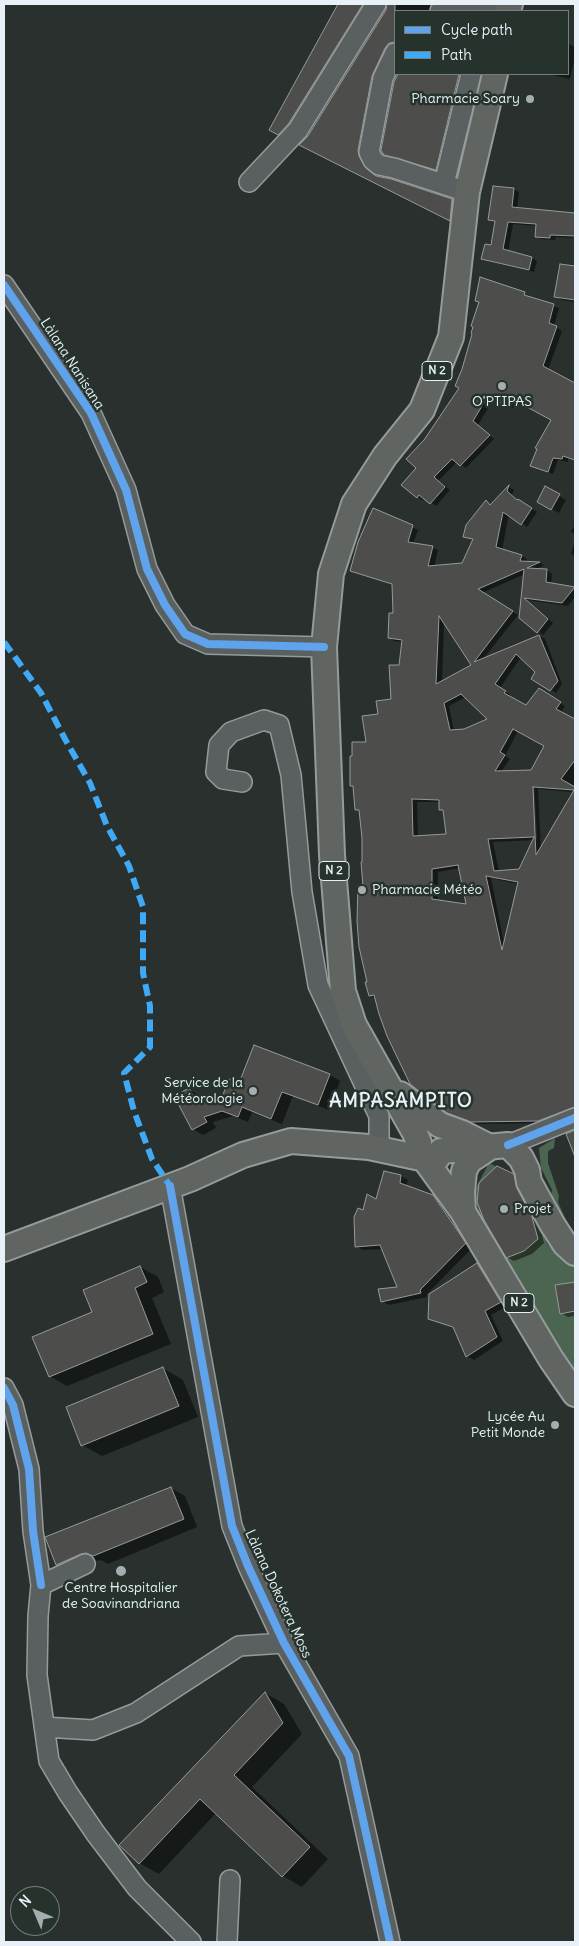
<!DOCTYPE html>
<meta charset="utf-8">
<style>
body{margin:0}
#map{position:relative;width:579px;height:1946px;overflow:hidden;background:#29302d;font-family:Delius,sans-serif}
canvas{display:block}
.frame{position:absolute;inset:0;border:5px solid #e8f1f8;pointer-events:none}
.legend{position:absolute;left:394px;top:10px;width:175px;height:65px;box-sizing:border-box;background:#26332d;border:1px solid #747f7e;margin:0;padding:6px 9px;list-style:none;font-size:15px;color:#e8f1f8}
.legend li{display:flex;align-items:center;gap:10px;height:25px}
.legend b{width:25px;border:1px solid #747f7e}
.north{position:absolute;left:10px;top:1886px;width:50px;height:50px;box-sizing:border-box;background:#26332d;border:1px solid #747f7e;border-radius:50%;rotate:315deg;font-size:14px;font-weight:700;line-height:20px;text-align:center;color:#e8f1f8}
.north::after{content:'';display:block;margin:auto;width:18px;height:22px;background:#a5adb1;clip-path:polygon(50% 0,100% 100%,50% 72%,0 100%)}
</style>
<div id="map">
<canvas width="579" height="1946"></canvas>
<div class="frame"></div>
<ul class="legend">
<li><b style="height:6px;background:#60a3ed"></b>Cycle path</li>
<li><b style="height:6px;background:#3fa9f5"></b>Path</li>
</ul>
<div class="north">N</div>
</div>
<script>
const g = document.querySelector('canvas').getContext('2d');
g.lineJoin = 'round';
function fillPath(path, color) {
  g.fillStyle = color;
  g.fill(path, 'evenodd');
}
function shape(rows) {
  const path = new Path2D();
  for (const r of rows) {
    path.moveTo(r[0], r[1]);
    for (let i = 2; i < r.length; i += 2) path.lineTo(r[i], r[i + 1]);
  }
  return path;
}
function strokePath(path, color, width, dash) {
  g.strokeStyle = color;
  g.lineWidth = width;
  g.lineCap = dash ? 'butt' : 'round';
  g.setLineDash(dash || []);
  g.stroke(path);
}
function drawText(font, color, halo, rows, align = 'center') {
  g.font = font + ' Delius,sans-serif';
  g.lineWidth = 5;
  g.setLineDash([]);
  g.textBaseline = 'middle';
  g.strokeStyle = halo;
  g.fillStyle = color;
  for (const [text, x, y, turn = 0] of rows) {
    g.save();
    g.translate(x, y);
    g.rotate((+turn || 0) * Math.PI / 180);
    g.textAlign = isNaN(turn) ? turn : align;
    if (halo) g.strokeText(text, 0, 0);
    g.fillText(text, 0, 0);
    g.restore();
  }
}
fillPath(shape([
 [555,1138,554,1148,548,1151,548,1163,559,1196,558,1202,566,1220,563,1227,550,1201,552,1190,541,1168,539,1148],
 [489,1163,515,1175,548,1245,575,1262,575,1383,480,1221,474,1191]
]), '#4c6550');
fillPath(shape([
 [339,4,383,4,285,138,271,130],
 [387,4,464,4,446,11,395,11,395,65,372,159,377,174,381,178,452,200,466,208,464,228,301,145,309,137,387,10],
 [568,44,575,47,575,57,570,79,547,74,568,74],
 [399,74,479,74,450,177,399,162,385,154,395,82],
 [514,189,519,192,517,209,575,213,575,238,556,237,555,240,541,239,536,236,537,226,513,224,508,252,532,258,537,261,534,272,488,261,483,258,492,247,495,222,489,219],
 [561,265,575,267,575,302,562,300,556,296],
 [524,294,529,298,559,308,554,326,562,331,548,370,573,383,575,378,575,460,568,458,568,462,558,460,553,474,537,468,553,420,515,400,513,408,494,398,478,425,494,439,466,468,457,462,438,481,450,490,436,506,425,498,423,500,417,497,418,468,425,440,460,388,480,303,476,300],
 [509,487,514,490,512,495,518,501,537,512,527,527,509,514,502,550,522,556,527,559,526,562,540,563,544,565,535,570,547,570,552,574,551,584,575,588,575,597,568,606,527,600,553,623,543,635,520,617,525,574,482,593,518,615,483,659,539,636,545,639,562,684,556,693,533,679,537,672,521,657,500,688,510,695,509,697,526,707,539,690,565,706,561,713,575,721,575,1111,544,1123,477,1124,454,1115,376,999,370,995,368,983,363,838,360,812,356,809,368,743,379,715,392,701,403,642,394,641,389,637,394,614,393,584,352,571,374,509,418,530,413,544,432,547,438,550,434,567,463,565,474,540,465,536,486,502,492,505],
 [444,622,473,665,442,683],
 [466,697,490,720,464,730,454,731,449,706],
 [518,731,545,746,532,772,501,772,510,759,505,756],
 [532,781,534,781,537,839,534,839],
 [538,789,572,792,566,802,568,803,541,850],
 [417,802,440,802,440,809,444,811,447,835,418,837],
 [534,840,520,870,499,872,493,842],
 [460,868,468,905,438,901,438,872],
 [491,878,519,884,504,944],
 [546,488,566,500,559,513,538,501],
 [575,524,575,534,571,532],
 [575,540,575,556,571,554],
 [255,1046,330,1075,340,1081,329,1110,293,1096,282,1124,252,1112,248,1122,233,1116,213,1122,216,1128,203,1135,193,1129,188,1089,199,1095,204,1104,223,1098,240,1085],
 [401,1176,408,1180,406,1186,440,1200,472,1248,427,1294,427,1297,389,1305,382,1301,399,1288,382,1249,363,1250,356,1246,364,1212],
 [513,1176,521,1180,539,1222,544,1243,532,1254,514,1261,507,1257],
 [477,1264,484,1268,507,1306,491,1315,503,1341,474,1360,467,1356,455,1328,429,1318],
 [140,1267,158,1277,164,1292,152,1298,171,1344,67,1386,50,1376,94,1313],
 [575,1283,575,1316,568,1317,561,1313,557,1286],
 [163,1368,183,1380,198,1417,102,1456,82,1445],
 [171,1488,185,1496,197,1527,108,1564,101,1560,95,1561,71,1573,57,1565],
 [265,1693,284,1704,302,1734,252,1787,328,1859,302,1887,283,1876,216,1813,159,1874,139,1863]
]), '#0007');
const building = shape([
 [338,4,363,4,289,123,278,135,269,130,338,4],
 [387,4,395,4,395,42,389,43,385,48,372,76,358,150,359,156,366,168,376,176,391,179,452,199,450,221,299,145,308,136,386,10,387,4],
 [398,74,459,74,436,170,384,155,381,150,394,82,398,74],
 [493,186,514,188,512,207,575,213,575,236,550,235,550,238,535,237,536,224,508,222,503,249,532,257,529,270,481,259,485,244,491,245,495,221,488,220,493,186],
 [560,264,575,266,575,300,554,297,560,264],
 [480,277,525,292,524,295,554,304,549,323,557,326,543,366,575,383,575,460,563,456,562,459,553,458,548,472,530,466,537,449,535,448,551,420,510,398,507,406,488,396,473,421,490,435,460,466,452,459,434,477,445,487,430,504,419,495,417,498,401,485,416,468,406,459,424,440,459,388,455,386,462,369,472,334,471,333,473,327,471,326,479,302,475,301,480,277],
 [509,485,507,491,517,500,518,499,532,508,521,525,503,512,496,547,522,555,520,561,540,562,527,568,547,569,546,582,575,587,562,603,524,598,548,619,537,633,519,618,524,569,478,589,513,611,474,662,539,635,558,681,550,691,531,679,535,672,516,654,495,684,506,691,504,693,526,705,539,688,561,702,556,709,575,719,575,760,561,779,575,787,575,1107,538,1121,471,1122,447,1113,410,1084,387,1036,379,1014,374,995,369,996,365,982,367,982,359,947,357,921,358,886,363,886,361,862,362,862,362,838,359,810,355,810,353,786,350,786,350,756,352,756,352,742,366,742,362,716,378,714,376,701,391,699,389,665,399,665,402,640,388,638,389,613,393,613,392,584,350,571,358,542,373,508,413,525,408,542,433,546,428,566,462,563,473,539,463,537,466,525,486,500,490,505,509,485],
 [439,616,471,665,436,684,439,616],
 [461,694,487,719,464,729,450,730,444,703,461,694],
 [513,729,544,746,531,770,495,771,505,755,500,752,513,729],
 [533,787,574,790,536,855,535,835,533,787],
 [412,799,439,800,439,810,443,810,446,834,413,836,412,799],
 [534,837,519,869,494,871,488,839,534,837],
 [458,865,466,904,432,899,432,869,458,865],
 [486,876,518,882,502,950,486,876],
 [545,486,560,494,551,510,537,502,545,486],
 [254,1045,330,1074,318,1105,282,1092,271,1119,242,1107,238,1117,222,1111,204,1117,207,1122,192,1130,174,1096,189,1088,198,1105,222,1097,229,1079,239,1083,254,1045],
 [575,1130,575,1157,566,1134,575,1130],
 [497,1166,514,1174,517,1188,532,1217,538,1239,524,1251,506,1258,484,1220,477,1202,479,1183,497,1166],
 [384,1171,401,1175,400,1183,433,1195,466,1243,420,1290,421,1293,381,1302,378,1289,397,1287,380,1245,355,1247,354,1217,358,1208,363,1210,367,1194,376,1199,384,1171],
 [477,1263,501,1302,485,1311,497,1337,466,1357,453,1327,428,1319,429,1294,477,1263],
 [140,1266,147,1282,135,1288,153,1334,49,1377,32,1337,92,1312,83,1290,140,1266],
 [575,1282,575,1311,560,1314,555,1285,575,1282],
 [163,1367,179,1406,81,1446,66,1407,163,1367],
 [171,1487,184,1519,93,1556,86,1553,81,1554,56,1565,45,1537,171,1487],
 [265,1692,283,1723,234,1775,310,1847,282,1877,200,1799,139,1864,119,1845,265,1692]
]);
fillPath(building, '#4d4e4b');
strokePath(building, '#959a9a', 1);
const minor = shape([
 [472,4,508,11],
 [440,11,459,4],
 [395,53,383,78,369,152,373,160,379,165,394,168,467,192],
 [249,182,298,130,376,4],
 [444,184,471,74],
 [4,285,91,413,126,490,147,569,165,605,185,634,208,644,324,647],
 [242,782,223,779,216,772,219,745,231,732,264,720,279,725,291,775,302,892,318,985,379,1116,379,1141],
 [508,1145,575,1118],
 [170,1186,232,1526,248,1566,284,1643,349,1756,390,1942],
 [4,1388,13,1405,29,1469,33,1531,41,1585],
 [85,1564,41,1585,38,1616,37,1675,49,1761,68,1793,96,1834,137,1888,191,1942],
 [44,1727,93,1730,136,1713,239,1646,284,1643],
 [227,1942,230,1880]
]);
const major = shape([
 [508,11,510,4],
 [495,74,467,192,451,337,422,410,385,456,354,504,331,574,324,647,332,855,343,991,354,1025,415,1133,419,1143,417,1146,419,1155,425,1160,463,1212,551,1359,575,1394],
 [400,1094,440,1125,462,1133,490,1147],
 [441,1151,508,1145,521,1158,527,1170,529,1182,552,1224,565,1244,575,1253],
 [463,1212,462,1192,464,1171,469,1161,490,1147],
 [4,1249,190,1179,243,1155,291,1141,369,1147,430,1160,437,1158,441,1151]
]);
strokePath(minor, '#959a9a', 22);
strokePath(major, '#959a9a', 28);
strokePath(minor, '#5a6060', 19);
strokePath(major, '#616562', 24);
strokePath(shape([
 [4,642,41,693,65,739,90,783,107,826,129,866,143,907,143,973,150,1006,150,1047,124,1073,134,1111,152,1159,170,1186]
]), '#3fa9f5', 6, [12, 6]);
strokePath(shape([
 [4,285,91,413,126,490,147,569,165,605,185,634,208,644,324,647],
 [508,1145,575,1118],
 [170,1186,232,1526,248,1566,284,1643,349,1756,390,1942],
 [4,1388,13,1405,29,1469,33,1531,41,1585]
]), '#60a3ed', 8);
for (const [x, y, r, color] of [
 [530,99,5,"#a5adb1"],
 [502,386,5,"#a5adb1"],
 [362,890,5,"#a5adb1"],
 [253,1091,5,"#a5adb1"],
 [504,1209,5,"#a5adb1"],
 [555,1425,5,"#a5adb1"],
 [121,1571,6,"#a5adb1"]
]) {
  const dot = new Path2D();
  dot.arc(x, y, r, 0, 2 * Math.PI);
  g.fillStyle = color;
  g.fill(dot);
  strokePath(dot, '#26332d', 2);
}
for (const [x, y, w] of [
 [437,371,30],
 [334,871,30],
 [519,1303,30]
]) {
  const box = new Path2D();
  box.roundRect(x - w / 2, y - 9.5, w, 19, 4);
  g.fillStyle = '#26332d';
  g.fill(box);
  strokePath(box, '#e8f1f8', 1);
}
drawText('bold 12px', '#e8f1f8', null, [
 ["N 2",437,371],
 ["N 2",334,871],
 ["N 2",519,1303]
]);
drawText('14px', '#e8f1f8', '#26332d', [
 ["Pharmacie Soary",520,99],
 ["O'PTIPAS",502,402,"center"],
 ["Pharmacie Météo",372,890,"left"],
 ["Service de la",243,1083],
 ["Météorologie",243,1099],
 ["Projet",514,1209,"left"],
 ["Lycée Au",545,1417],
 ["Petit Monde",545,1433],
 ["Centre Hospitalier",121,1588,"center"],
 ["de Soavinandriana",121,1604,"center"]
], 'right');
drawText('14px', '#e8f1f8', '#26332d', [
 ["Làlana Nanisana",72,364,57],
 ["Làlana Dokotera Moss",278,1594,65]
]);
g.letterSpacing = '1px';
drawText('bold 19px', '#e8f1f8', '#26332d', [
 ["AMPASAMPITO",401,1102]
]);
g.letterSpacing = '0px';
</script>
